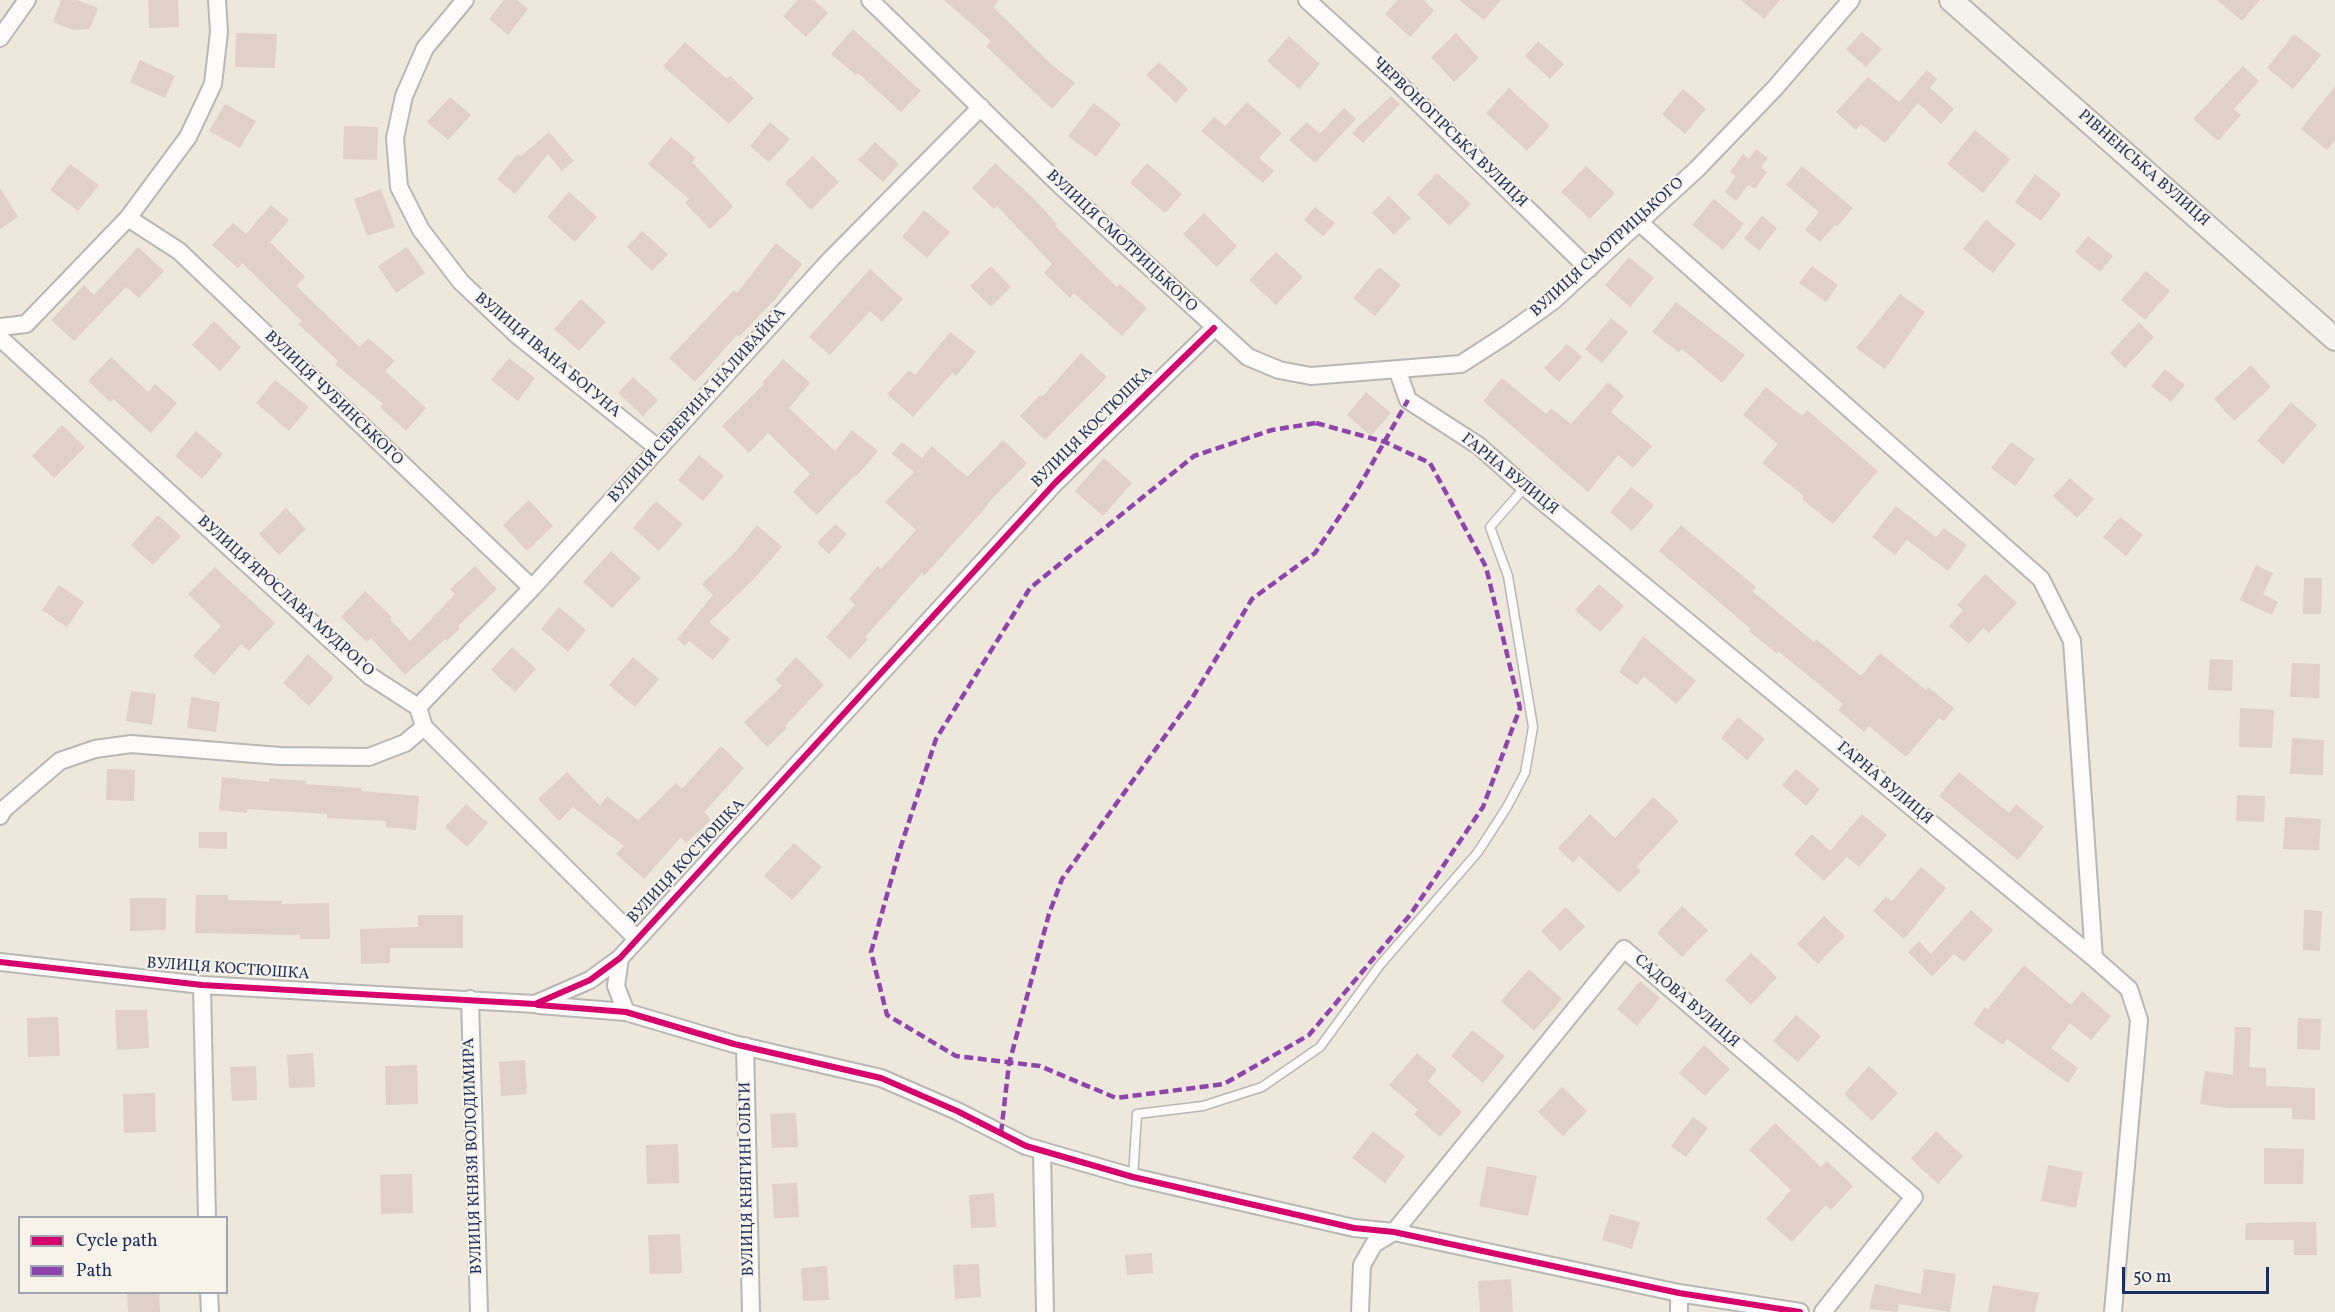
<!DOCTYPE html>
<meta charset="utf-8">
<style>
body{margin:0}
#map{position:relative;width:2335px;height:1312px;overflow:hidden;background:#eee7dc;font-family:Vollkorn,serif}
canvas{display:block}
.legend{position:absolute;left:18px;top:1216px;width:210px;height:78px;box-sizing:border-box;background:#f7f3e8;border:2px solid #9fa5b1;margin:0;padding:8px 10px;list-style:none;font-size:18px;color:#1b2f5e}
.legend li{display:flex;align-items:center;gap:12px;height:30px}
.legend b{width:30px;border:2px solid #9fa5b1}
.scale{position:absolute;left:2122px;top:1267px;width:147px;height:27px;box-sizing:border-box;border:3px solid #1b2f5e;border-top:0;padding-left:8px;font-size:18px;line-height:21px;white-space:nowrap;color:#1b2f5e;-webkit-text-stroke:4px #f7f3e8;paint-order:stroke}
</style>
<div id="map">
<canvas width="2335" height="1312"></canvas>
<ul class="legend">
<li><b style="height:8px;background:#d6006c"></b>Cycle path</li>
<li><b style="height:8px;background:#8e44ad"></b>Path</li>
</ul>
<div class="scale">50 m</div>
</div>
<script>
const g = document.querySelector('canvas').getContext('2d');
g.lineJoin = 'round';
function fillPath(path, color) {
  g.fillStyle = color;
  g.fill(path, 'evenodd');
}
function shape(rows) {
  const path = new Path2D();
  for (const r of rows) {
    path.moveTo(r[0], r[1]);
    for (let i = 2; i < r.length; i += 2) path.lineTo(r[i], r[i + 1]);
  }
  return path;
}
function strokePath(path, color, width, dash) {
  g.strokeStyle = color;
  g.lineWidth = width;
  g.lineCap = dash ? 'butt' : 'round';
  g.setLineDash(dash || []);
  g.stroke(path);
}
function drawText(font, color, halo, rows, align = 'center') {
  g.font = font + ' Vollkorn,serif';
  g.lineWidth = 4.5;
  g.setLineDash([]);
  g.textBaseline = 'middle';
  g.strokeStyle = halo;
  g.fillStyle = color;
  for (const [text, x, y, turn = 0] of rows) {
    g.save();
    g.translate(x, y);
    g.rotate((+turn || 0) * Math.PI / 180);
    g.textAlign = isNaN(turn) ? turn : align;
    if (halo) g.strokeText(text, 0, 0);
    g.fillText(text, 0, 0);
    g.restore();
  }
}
fillPath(shape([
 [61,0,77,0,98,8,90,29,73,30,53,22],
 [148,0,178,0,179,27,149,28],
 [504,0,517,0,528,9,508,35,489,19],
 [798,0,814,0,828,13,806,37,783,16],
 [944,0,999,0,993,7,1052,65,1075,83,1052,109,986,46,991,41],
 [1398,0,1424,0,1434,11,1410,37,1385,14],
 [1459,0,1501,0,1484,20],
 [1741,0,1780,0,1764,19],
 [2217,0,2260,0,2242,21],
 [853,29,921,91,901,112,858,73,856,75,831,54],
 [1862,32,1882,49,1866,67,1846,49],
 [236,33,277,34,275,68,235,67],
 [1456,33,1479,58,1454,82,1431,57],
 [2294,34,2321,55,2293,89,2267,68],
 [1289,36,1320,64,1299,89,1267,61],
 [1538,41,1564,64,1550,79,1525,56],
 [685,42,727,79,730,76,754,98,729,124,663,66],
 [140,60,175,76,165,98,130,82],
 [1159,62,1188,89,1176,103,1146,75],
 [2243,66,2259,81,2234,109,2241,115,2218,141,2193,119],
 [1927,70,1937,79,1930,88,1954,109,1941,124,1918,103,1885,143,1861,124,1856,130,1836,112,1868,77,1899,102],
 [2335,86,2335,140,2327,150,2301,129],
 [1509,88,1550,126,1527,151,1486,113],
 [1683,89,1706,109,1685,134,1662,114],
 [1391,96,1400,104,1363,143,1352,133],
 [450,97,471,115,448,140,427,122],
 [1247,102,1282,133,1259,158,1274,171,1263,183,1201,131,1214,117,1225,126],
 [1094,103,1121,124,1096,157,1068,136],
 [225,104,256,121,240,148,209,131],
 [1344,108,1356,119,1315,163,1289,140,1307,122,1320,134],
 [770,122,790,139,769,162,750,146],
 [344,126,378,127,377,160,343,159],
 [1975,130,2010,159,1983,193,1947,164],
 [549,132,574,161,562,171,548,154,515,194,497,179,518,154,521,156],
 [671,137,696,158,692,162,732,205,732,208,710,229,685,203,689,199,648,164],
 [875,142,899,164,883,182,858,160],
 [1756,149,1768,158,1761,167,1767,172,1755,189,1748,185,1736,201,1725,192,1736,176,1730,172,1743,154,1749,159],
 [813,156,839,182,811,210,785,183],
 [995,163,1033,198,1057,224,1055,226,1117,287,1120,284,1147,308,1122,336,1074,293,1070,298,1044,273,1052,264,997,206,994,209,972,188],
 [1147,163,1182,194,1165,213,1130,183],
 [70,164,99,185,78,211,50,190],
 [1586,166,1615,193,1590,219,1561,192],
 [1802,166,1853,208,1837,227,1835,225,1820,242,1805,230,1819,212,1786,185],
 [1437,173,1471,204,1449,226,1417,194],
 [2035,174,2061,194,2041,221,2015,202],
 [0,188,18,217,0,229],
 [381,189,395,227,367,236,354,199],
 [569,192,597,217,575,242,547,217],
 [1389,196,1411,218,1394,235,1372,213],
 [1714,199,1744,224,1723,250,1692,225],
 [271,205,289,220,270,242,305,277,296,286,360,347,368,338,395,361,385,371,426,408,406,431,380,407,383,404,335,364,338,361,298,324,302,321,242,263,238,268,212,245,233,223,246,234],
 [1315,207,1335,223,1323,236,1304,220],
 [924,210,950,232,927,258,902,237],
 [1204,213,1237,246,1217,267,1183,234],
 [1762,216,1777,228,1759,251,1744,238],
 [1986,220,2016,244,1993,273,1963,249],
 [642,231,668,254,652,271,627,247],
 [2088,236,2113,256,2100,272,2075,252],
 [776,243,802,264,777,297,739,337,737,335,695,382,669,358,734,290,737,293],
 [138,247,164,271,139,298,126,287,74,341,51,320,84,285,94,295],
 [407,247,425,273,396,293,378,266],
 [1276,252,1303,277,1276,305,1249,280],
 [1629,257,1654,278,1630,307,1605,285],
 [991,266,1011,287,991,307,970,286],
 [1812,266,1838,285,1826,302,1799,283],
 [1379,267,1401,285,1375,316,1353,298],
 [870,269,903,299,882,322,870,311,830,355,809,337],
 [2146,271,2170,291,2145,320,2121,300],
 [1900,294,1925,312,1885,369,1856,348],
 [581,299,606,322,579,351,554,329],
 [1676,302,1745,355,1722,383,1682,349,1679,352,1652,332],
 [1611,318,1628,332,1602,363,1585,349],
 [214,321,241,347,220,371,192,345],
 [2139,322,2154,337,2125,368,2110,353],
 [950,332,976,352,956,376,952,373,913,417,887,394,909,370,915,375],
 [1567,344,1582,357,1559,382,1544,368],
 [1081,353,1107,377,1045,440,1020,416,1040,395,1042,397],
 [111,357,148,392,155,384,177,403,151,433,113,399,110,402,88,381],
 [509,358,535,378,518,401,491,380],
 [783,359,810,383,789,408,835,451,852,430,878,451,856,477,855,475,817,515,793,492,810,474,768,433,749,453,722,426,764,384,762,383],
 [2251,365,2271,387,2234,421,2214,399],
 [2165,369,2185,385,2171,402,2151,386],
 [633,377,658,400,643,416,618,393],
 [1502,378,1546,414,1551,408,1571,424,1608,382,1624,396,1611,412,1652,446,1633,468,1618,455,1588,492,1483,401],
 [275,380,309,407,289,431,256,403],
 [1766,387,1802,416,1807,410,1878,471,1833,524,1802,499,1804,496,1762,463,1778,444,1743,415],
 [1366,392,1391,413,1371,436,1347,415],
 [2291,402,2317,425,2283,464,2257,441],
 [62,425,85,447,54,478,32,456],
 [196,431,223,454,202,479,175,456],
 [1003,440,1027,463,987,504,988,505,924,576,922,573,865,637,868,639,850,659,826,637,855,605,849,599,878,566,881,569,916,530,885,502,914,472,892,454,902,442,922,458,932,446,967,477],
 [2011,442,2035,459,2015,486,1991,468],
 [699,455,724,476,703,501,678,480],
 [1104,458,1132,483,1103,516,1075,491],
 [2070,478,2094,499,2077,518,2053,496],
 [1631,487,1654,505,1632,531,1610,512],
 [529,500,553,526,527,551,503,525],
 [656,501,683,524,659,551,633,528],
 [1896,506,1936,537,1944,528,1967,545,1948,571,1907,540,1895,555,1872,537],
 [286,508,306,529,279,555,259,534],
 [158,515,181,536,153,565,131,545],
 [2120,517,2143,535,2126,556,2103,537],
 [835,524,847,534,829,554,817,543],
 [757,525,782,547,752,581,709,622,730,639,713,660,689,641,685,646,677,639,713,595,702,584,736,551],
 [1681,525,1756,587,1752,591,1814,642,1816,639,1861,676,1880,653,1926,690,1928,687,1954,708,1944,721,1939,718,1906,757,1869,726,1864,732,1838,710,1843,704,1778,651,1777,654,1749,631,1751,629,1659,551],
 [611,551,641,578,612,608,583,582],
 [2256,565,2273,573,2263,594,2278,602,2272,615,2240,600],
 [475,566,497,589,458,626,460,628,447,641,445,639,405,675,371,638,367,642,341,617,365,591,392,617,390,619,410,641,455,594,450,589],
 [215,567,275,623,249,651,241,644,214,675,193,656,221,626,188,594],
 [1985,574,2017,603,1989,633,1983,628,1969,644,1949,626,1963,610,1957,605],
 [2304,578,2322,578,2321,614,2303,614],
 [1599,584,1624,606,1600,632,1575,610],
 [59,585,84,602,67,627,42,610],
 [559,607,586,630,568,652,541,629],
 [1643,636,1696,681,1676,704,1644,676,1637,685,1619,672],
 [512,647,536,669,515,692,491,670],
 [308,654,334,678,309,706,283,683],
 [633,657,659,679,635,707,609,685],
 [796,657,824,685,785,726,787,728,767,747,744,722,782,686,775,680],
 [2210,659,2233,660,2232,691,2208,690],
 [2292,663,2320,664,2319,698,2290,697],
 [131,691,156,694,152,725,126,721],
 [191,697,220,702,216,732,187,728],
 [2240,708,2274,710,2272,748,2239,747],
 [1738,717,1765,739,1747,760,1721,738],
 [2292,738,2324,740,2323,775,2290,774],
 [721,746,744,768,704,812,711,820,686,843,681,837,644,879,616,854,624,846,573,807,559,821,538,799,567,772,600,806,607,796,638,820,676,783,682,789],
 [107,769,135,770,134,801,106,800],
 [1796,769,1820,789,1806,806,1782,785],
 [1959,772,2009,813,2016,804,2044,827,2018,860,1939,796],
 [222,777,269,782,269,778,306,781,305,784,361,788,361,791,419,796,416,830,386,827,386,821,327,818,327,814,247,809,247,813,219,810],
 [2237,795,2265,796,2264,822,2236,821],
 [1653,797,1679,821,1636,867,1641,871,1619,893,1579,856,1573,863,1558,848,1590,814,1615,838],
 [466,804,488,823,467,847,445,827],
 [1862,814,1887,835,1859,867,1847,857,1824,881,1794,854,1812,834,1830,851],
 [2285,817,2321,819,2319,850,2283,849],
 [199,832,227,832,227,849,199,848],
 [794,843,822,867,792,900,764,876],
 [1921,867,1946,888,1904,939,1873,911,1886,896,1892,901],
 [196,895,228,895,228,900,282,901,282,904,329,903,330,939,300,939,300,935,195,933],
 [130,898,166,898,166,930,130,931],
 [1682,906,1708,930,1682,957,1657,933],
 [1566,907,1585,927,1560,951,1541,931],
 [1971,910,1993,930,1964,962,1954,954,1932,976,1908,952,1919,941,1931,954],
 [2304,910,2322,911,2320,951,2303,950],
 [418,915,463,915,463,948,390,948,390,963,361,964,360,929,418,927],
 [1824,916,1845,936,1818,964,1797,944],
 [1751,953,1777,977,1751,1005,1725,980],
 [2024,965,2071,1005,2082,991,2111,1016,2091,1040,2070,1023,2051,1048,2078,1068,2068,1083,2007,1039,2003,1045,1973,1024,1985,1007,1988,1009],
 [1529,969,1562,999,1534,1031,1501,1001],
 [1640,981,1660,998,1637,1026,1617,1009],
 [115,1010,147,1010,149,1048,117,1050],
 [1796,1015,1821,1036,1798,1062,1773,1041],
 [58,1017,60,1056,28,1057,27,1018],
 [2298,1018,2321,1019,2320,1050,2297,1049],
 [2235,1027,2251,1027,2249,1067,2266,1068,2266,1086,2315,1088,2315,1120,2292,1119,2292,1108,2228,1108,2200,1104,2205,1071,2233,1075],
 [1472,1030,1505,1056,1483,1083,1451,1056],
 [1704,1045,1730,1069,1705,1096,1679,1073],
 [313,1053,315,1087,289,1088,287,1055],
 [1417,1053,1437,1070,1428,1081,1462,1112,1440,1137,1414,1114,1418,1110,1389,1085],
 [525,1060,527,1094,501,1096,499,1062],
 [417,1065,418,1104,386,1105,385,1066],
 [256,1066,257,1100,232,1101,230,1067],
 [1869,1066,1898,1093,1872,1121,1844,1094],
 [1562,1087,1587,1111,1563,1136,1538,1112],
 [155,1093,156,1132,124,1133,123,1094],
 [796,1113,798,1147,772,1148,770,1114],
 [1693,1117,1708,1128,1686,1157,1671,1146],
 [1775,1123,1821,1167,1827,1161,1853,1186,1831,1210,1826,1205,1792,1242,1766,1219,1791,1190,1749,1150],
 [1373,1131,1405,1156,1385,1183,1352,1158],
 [1936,1131,1963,1156,1938,1184,1911,1159],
 [678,1144,679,1183,647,1184,646,1145],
 [2264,1148,2304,1149,2303,1184,2264,1184],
 [2048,1165,2083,1172,2076,1208,2041,1201],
 [1487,1166,1537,1176,1528,1216,1479,1206],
 [412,1174,413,1213,381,1214,380,1175],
 [797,1183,799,1217,774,1218,772,1184],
 [994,1193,996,1227,971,1228,969,1195],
 [1610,1214,1640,1222,1632,1249,1602,1240],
 [2316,1222,2317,1255,2294,1255,2294,1240,2245,1240,2246,1223],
 [680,1234,682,1273,650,1274,648,1235],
 [1152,1253,1153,1273,1127,1275,1125,1255],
 [979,1264,981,1297,955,1299,953,1265],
 [827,1266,829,1300,803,1301,801,1268],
 [1924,1269,1956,1274,1950,1312,1899,1304,1897,1312,1869,1309,1875,1284,1921,1294],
 [1511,1279,1513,1312,1480,1312,1478,1281],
 [1993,1285,2039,1293,2035,1312,1988,1312],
 [127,1293,159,1293,160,1312,128,1312]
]), '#e1d0c7');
const service = shape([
 [1133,1177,1137,1114,1203,1106,1262,1087,1320,1047,1380,965,1478,852,1507,807,1525,773,1533,727,1508,576,1490,527,1525,487]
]);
const minor = shape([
 [465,0,425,48,404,96,395,138,399,187,421,230,461,282,517,335,659,449],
 [870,0,1061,186,1248,357,1279,370,1311,376,1461,364,1506,335,1553,301,1697,169,1775,88,1851,0],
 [1307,0,1397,82,1589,269],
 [0,38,27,0],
 [128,218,179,251,532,588],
 [1640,223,2041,579,2072,641,2094,958],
 [0,327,26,324,128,218,188,137,213,84,219,32,217,0],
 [0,338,370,676,418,707,424,727,636,938],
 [1397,369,1408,400,1479,446,1525,487,2094,958,2129,989,2139,1020,2113,1312],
 [418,707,532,588,830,260,981,107],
 [0,816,3,810,60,761,95,749,131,744,280,756,369,757,405,743,424,727],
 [620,958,616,986,626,1012],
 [0,962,202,985,535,1004,590,980,620,958,1055,483,1214,328],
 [202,985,207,1218],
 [470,999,479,1312],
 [539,1005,626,1012,734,1044,881,1078,957,1111,1026,1146,1133,1177,1354,1228,1394,1232,1679,1293,1800,1312],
 [745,1046,751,1312],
 [1042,1151,1045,1312],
 [209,1292,210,1312],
 [1679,1293,1679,1312],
 [1360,1312,1362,1265,1374,1244,1394,1232,1624,949,1914,1197,1823,1312]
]);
const secondary = shape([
 [1951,0,2335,339]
]);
strokePath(service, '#b9b7b4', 11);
strokePath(minor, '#b9b7b4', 20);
strokePath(secondary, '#b9b7b4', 26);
strokePath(service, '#fcfbfa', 8);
strokePath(minor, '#fcfbfa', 16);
strokePath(secondary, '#f5f1eb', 22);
strokePath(shape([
 [1316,423,1385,442,1430,463,1486,567,1520,708,1483,807,1410,915,1309,1035,1224,1084,1116,1098,1040,1066,956,1056,887,1015,871,952,899,852,936,739,1030,588,1194,456,1272,430,1316,423],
 [1001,1133,1009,1064,1049,914,1062,879,1191,700,1252,599,1315,553,1356,492,1408,400]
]), '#8e44ad', 4.5, [9, 4.5]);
strokePath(shape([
 [0,962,202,985,535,1004,590,980,620,958,1055,483,1214,328],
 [538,1005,626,1012,734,1044,881,1078,957,1111,1026,1146,1133,1177,1354,1228,1394,1232,1679,1293,1800,1312]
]), '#d6006c', 6);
drawText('16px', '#1b2f5e', '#f7f3e8', [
 ["ЧЕРВОНОГІРСЬКА ВУЛИЦЯ",1449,133,44],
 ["РІВНЕНСЬКА ВУЛИЦЯ",2143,169,41],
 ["ВУЛИЦЯ СМОТРИЦЬКОГО",1121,242,43],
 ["ВУЛИЦЯ СМОТРИЦЬКОГО",1608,248,-42],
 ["ВУЛИЦЯ ІВАНА БОГУНА",547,356,40],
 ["ВУЛИЦЯ ЧУБИНСЬКОГО",333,399,44],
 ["ВУЛИЦЯ СЕВЕРИНА НАЛИВАЙКА",698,406,-48],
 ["ВУЛИЦЯ КОСТЮШКА",1093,428,-45],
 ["ГАРНА ВУЛИЦЯ",1509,475,39],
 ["ВУЛИЦЯ ЯРОСЛАВА МУДРОГО",285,597,42],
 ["ГАРНА ВУЛИЦЯ",1884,784,40],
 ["ВУЛИЦЯ КОСТЮШКА",687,862,-47],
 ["ВУЛИЦЯ КОСТЮШКА",228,970,4],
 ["САДОВА ВУЛИЦЯ",1686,1002,41],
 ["ВУЛИЦЯ КНЯЗЯ ВОЛОДИМИРА",474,1156,-92],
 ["ВУЛИЦЯ КНЯГИНІ ОЛЬГИ",748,1179,-91]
]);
</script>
